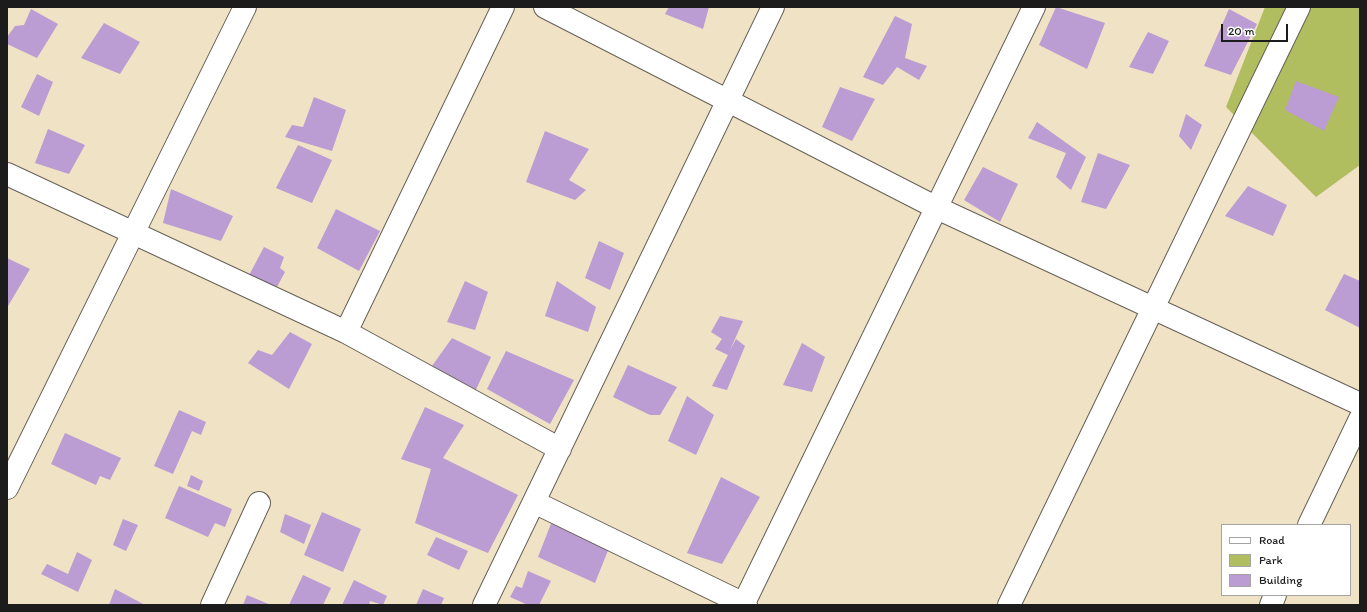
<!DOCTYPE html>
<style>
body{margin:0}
#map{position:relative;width:1367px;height:612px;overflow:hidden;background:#f0e2c5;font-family:Itim,sans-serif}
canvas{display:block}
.frame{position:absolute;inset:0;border:8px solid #1c1c1c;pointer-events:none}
.legend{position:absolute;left:1221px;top:524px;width:130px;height:72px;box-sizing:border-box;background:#fff;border:1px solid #a4a4a4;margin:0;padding:5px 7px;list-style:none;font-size:12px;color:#1c1c1c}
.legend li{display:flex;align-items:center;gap:8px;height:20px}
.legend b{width:20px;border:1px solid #a4a4a4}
.scale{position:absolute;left:1221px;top:24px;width:67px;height:18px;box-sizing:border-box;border:2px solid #1c1c1c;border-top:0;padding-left:5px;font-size:12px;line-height:14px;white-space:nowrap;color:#1c1c1c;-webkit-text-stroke:3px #fff;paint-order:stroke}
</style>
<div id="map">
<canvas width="1367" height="612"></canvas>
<div class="frame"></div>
<ul class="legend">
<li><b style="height:5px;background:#fff"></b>Road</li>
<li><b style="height:11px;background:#b0be60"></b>Park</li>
<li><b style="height:11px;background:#bb9cd3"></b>Building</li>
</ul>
<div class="scale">20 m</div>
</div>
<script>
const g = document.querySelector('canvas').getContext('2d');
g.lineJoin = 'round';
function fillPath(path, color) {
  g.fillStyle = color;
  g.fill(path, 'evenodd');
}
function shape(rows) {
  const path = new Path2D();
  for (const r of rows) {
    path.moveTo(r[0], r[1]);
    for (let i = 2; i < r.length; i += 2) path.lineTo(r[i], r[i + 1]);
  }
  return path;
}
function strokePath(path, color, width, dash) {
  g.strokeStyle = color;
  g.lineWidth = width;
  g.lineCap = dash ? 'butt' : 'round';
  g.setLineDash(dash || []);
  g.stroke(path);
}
fillPath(shape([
 [1265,7,1360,7,1360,165,1316,197,1226,107]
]), '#b0be60');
fillPath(shape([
 [669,7,709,7,703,29,665,14],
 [1056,7,1105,23,1087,69,1039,45],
 [31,9,58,24,37,58,7,44,7,37,15,26,24,25],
 [1229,9,1257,24,1231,75,1204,66],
 [895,16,912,24,905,58,927,66,919,80,897,67,883,85,863,77],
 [104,23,140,42,120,74,81,58],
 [1148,32,1169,41,1153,74,1129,67],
 [37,74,53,82,39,116,21,107],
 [1296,81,1339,97,1324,131,1285,110],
 [840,87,875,99,852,141,822,127],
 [314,97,346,110,332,151,285,137,292,125,303,127],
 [1186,114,1202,125,1191,150,1179,136],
 [1037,122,1086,157,1071,190,1056,177,1066,153,1028,138],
 [48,129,85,145,69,174,35,163],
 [545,131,589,149,569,180,586,190,575,200,526,182],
 [298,145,332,160,312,203,276,188],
 [1098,153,1130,165,1106,209,1081,202],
 [983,167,1018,184,1000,222,964,200],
 [1248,186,1287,205,1273,236,1225,216],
 [171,189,233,216,221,241,163,223],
 [336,209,380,231,359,271,317,248],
 [599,241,624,253,610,290,585,278],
 [264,247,284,257,280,268,285,272,271,298,247,279],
 [7,258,30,269,8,306,7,306],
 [1344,274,1360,281,1360,328,1325,310],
 [465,281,488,292,475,330,447,322],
 [557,281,596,307,588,332,545,316],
 [720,316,743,321,730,350,736,339,745,346,727,390,712,386,728,355,715,349,722,339,711,332],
 [290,332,312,344,289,389,248,363,258,350,272,355],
 [452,338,491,357,474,394,432,366],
 [802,343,825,357,812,392,783,385],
 [506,351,574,380,550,424,487,389],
 [628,365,677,387,660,415,650,415,613,397],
 [687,396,714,415,696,455,668,441],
 [425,407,464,425,443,458,518,495,488,553,415,523,431,469,401,459],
 [179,410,206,422,201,435,192,431,173,474,154,466],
 [65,433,121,458,110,480,100,476,96,485,51,464],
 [191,475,203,481,199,491,187,486],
 [721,477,760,497,722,564,687,553],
 [179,486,232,509,225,527,215,523,208,537,165,518],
 [322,512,361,529,343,572,304,555],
 [285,514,311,525,304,544,280,532],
 [554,516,611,543,595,583,538,557],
 [123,519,138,525,126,551,113,545],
 [436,537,468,551,459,570,427,555],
 [77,552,92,560,78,592,41,574,47,564,68,574],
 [528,571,551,581,539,605,528,605,510,597,516,586,522,588],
 [303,575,331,588,323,605,289,605],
 [354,580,387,596,383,605,370,601,369,605,342,605],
 [115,589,145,605,109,605],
 [423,589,444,598,441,605,416,605],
 [247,595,271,605,243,605]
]), '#bb9cd3');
const street = shape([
 [545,7,937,208,1360,404],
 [7,174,346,332,560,449],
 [346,332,503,7],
 [534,502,746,605],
 [1309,525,1360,419],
 [212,605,259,503],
 [484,605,773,7],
 [743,605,1034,7],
 [1009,605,1299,7],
 [1271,605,1275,595]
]);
const secondary = shape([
 [7,488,245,7]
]);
strokePath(street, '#666157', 24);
strokePath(secondary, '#666157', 24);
strokePath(street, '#fff', 22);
strokePath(secondary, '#fff', 22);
</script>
